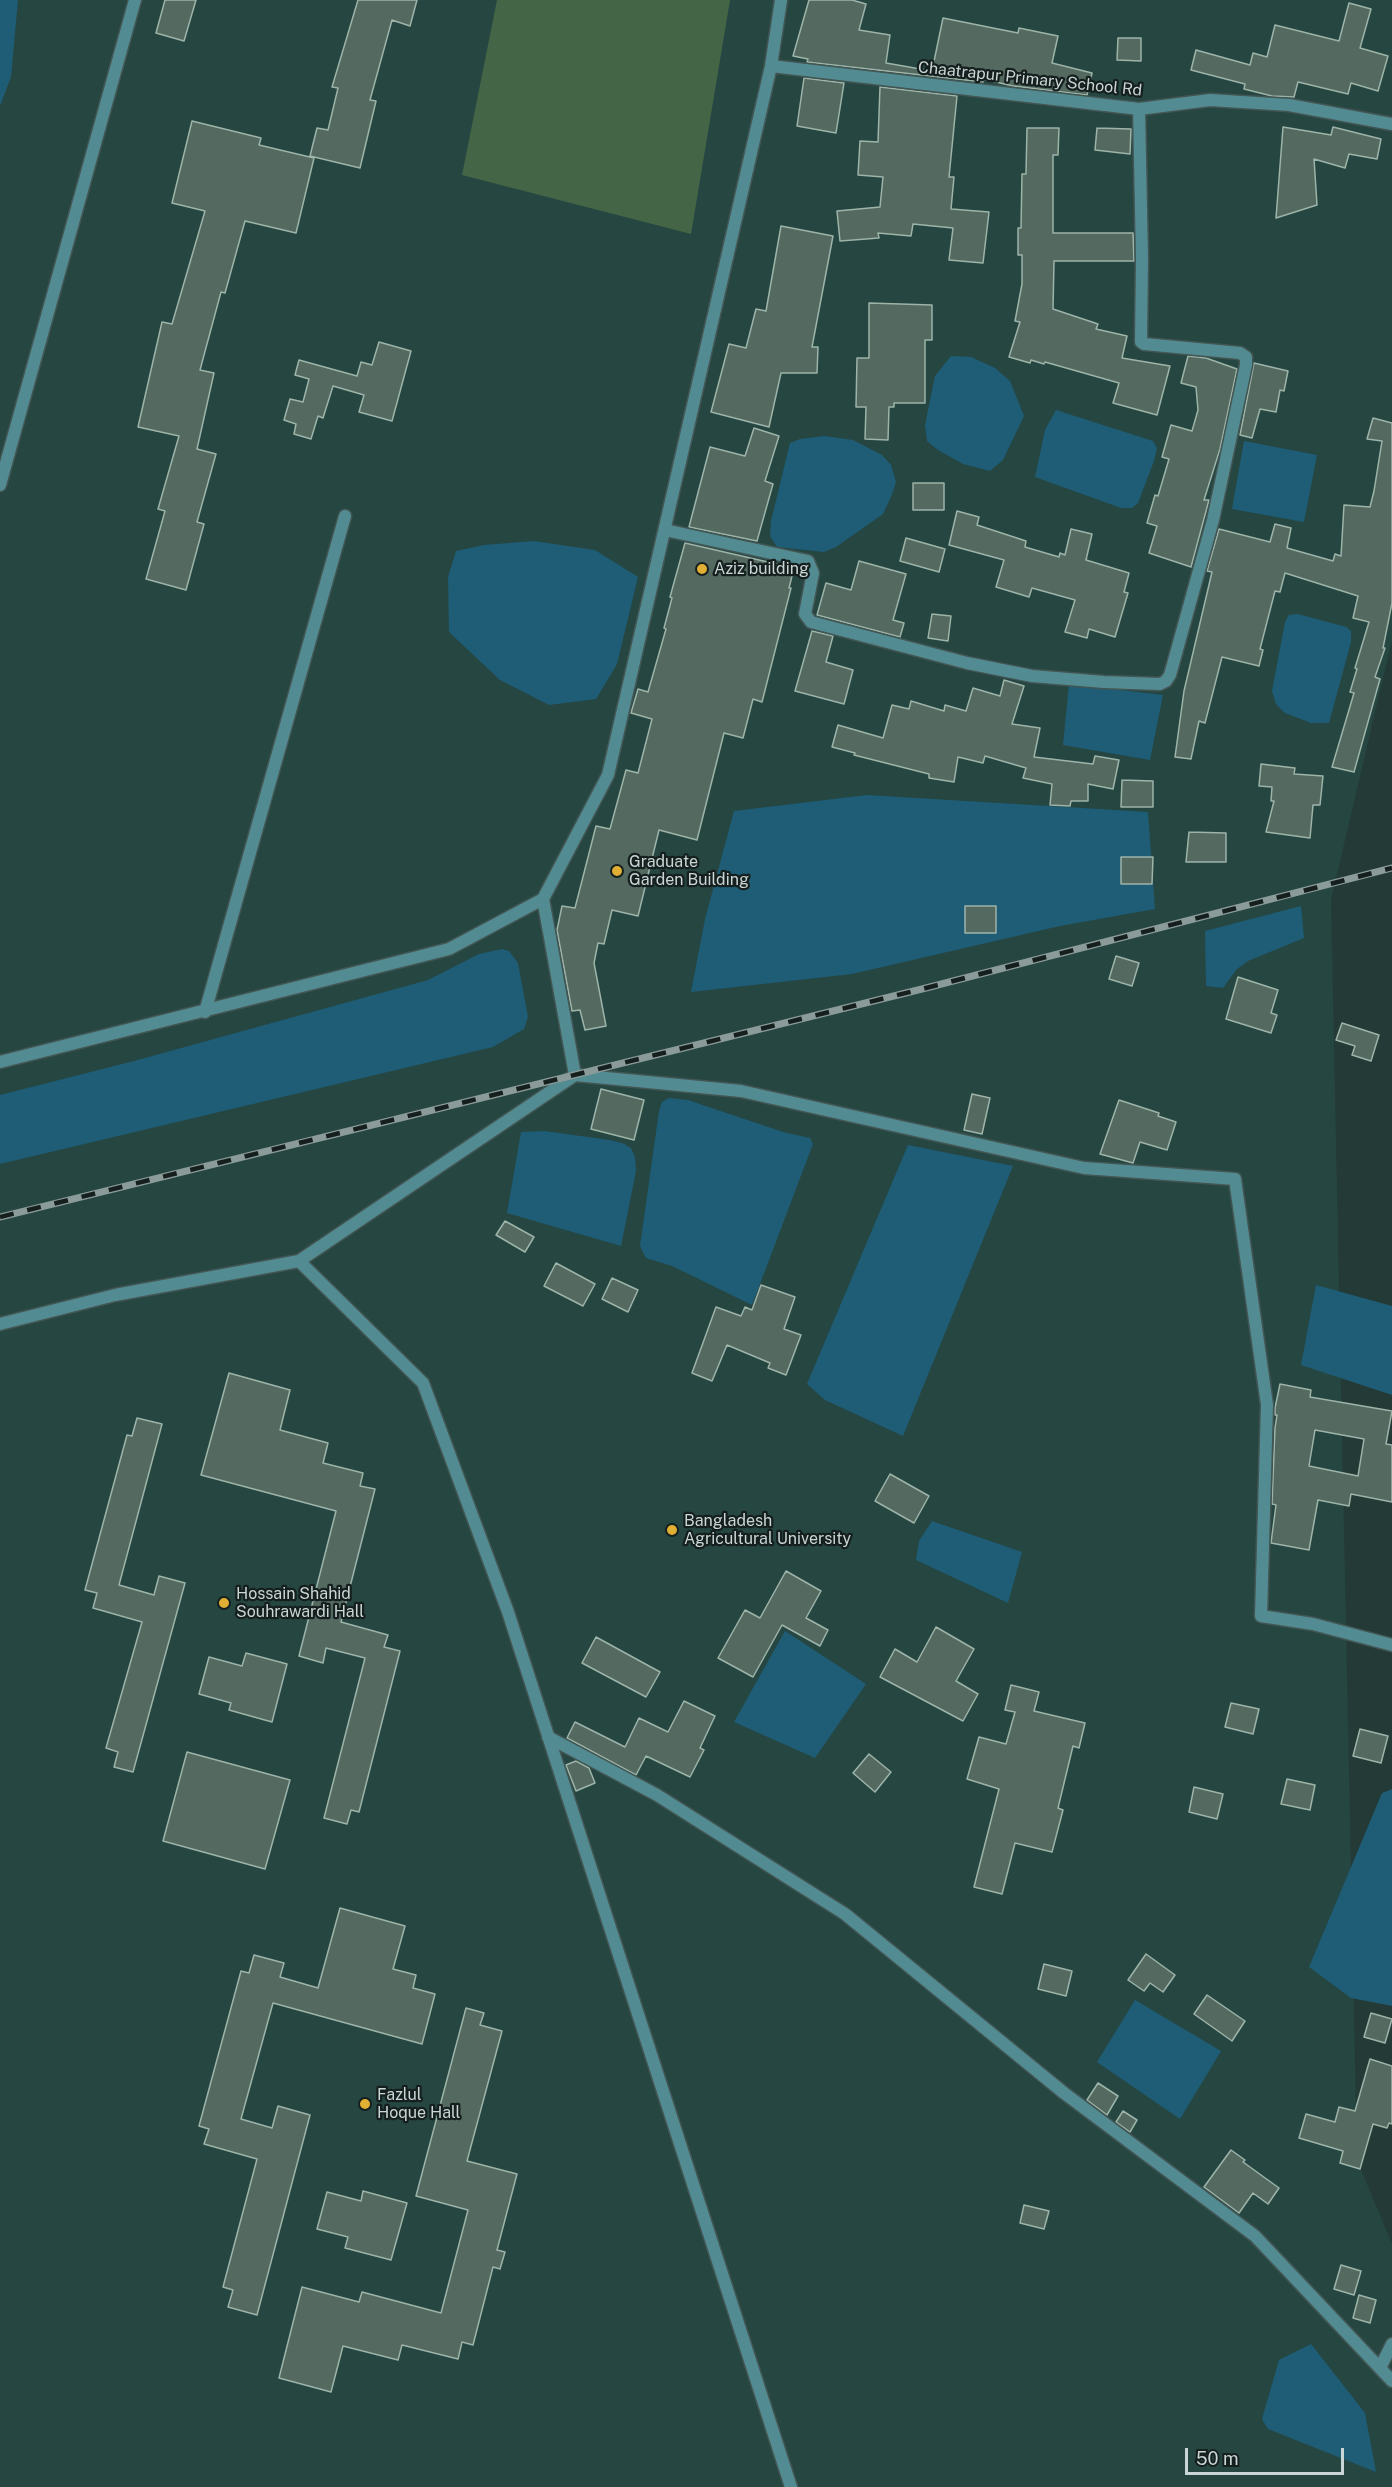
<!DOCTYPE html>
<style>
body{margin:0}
#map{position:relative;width:1392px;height:2487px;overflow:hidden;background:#243a37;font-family:"Public Sans",sans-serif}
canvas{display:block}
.scale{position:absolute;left:1185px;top:2448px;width:159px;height:27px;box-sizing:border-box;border:3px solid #c9d6d5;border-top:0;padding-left:8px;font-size:18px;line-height:21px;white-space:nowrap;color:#c9d6d5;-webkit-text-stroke:4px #151f1e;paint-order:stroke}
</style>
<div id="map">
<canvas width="1392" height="2487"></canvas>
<div class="scale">50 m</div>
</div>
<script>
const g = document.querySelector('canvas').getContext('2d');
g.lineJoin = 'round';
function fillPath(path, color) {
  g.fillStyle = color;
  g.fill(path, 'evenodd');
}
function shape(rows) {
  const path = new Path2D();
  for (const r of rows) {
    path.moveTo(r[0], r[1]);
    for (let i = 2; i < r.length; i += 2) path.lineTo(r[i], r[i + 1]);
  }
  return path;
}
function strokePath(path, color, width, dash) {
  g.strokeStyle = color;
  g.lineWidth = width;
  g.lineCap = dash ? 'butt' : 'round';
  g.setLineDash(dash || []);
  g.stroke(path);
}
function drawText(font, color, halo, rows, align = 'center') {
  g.font = font + ' "Public Sans",sans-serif';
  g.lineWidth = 4.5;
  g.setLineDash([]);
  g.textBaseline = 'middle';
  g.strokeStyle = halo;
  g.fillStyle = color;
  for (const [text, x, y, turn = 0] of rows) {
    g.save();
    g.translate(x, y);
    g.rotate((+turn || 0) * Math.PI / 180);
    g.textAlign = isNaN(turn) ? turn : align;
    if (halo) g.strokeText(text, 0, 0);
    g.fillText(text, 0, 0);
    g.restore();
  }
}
fillPath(shape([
 [0,0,1392,0,1392,640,1331,900,1357,2160,1392,2244,1392,2487,0,2487]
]), '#264642');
fillPath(shape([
 [497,0,730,0,691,234,462,175]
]), '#446546');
fillPath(shape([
 [0,0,18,0,11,77,0,106],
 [951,356,971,357,995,368,1010,381,1024,416,1003,460,990,471,963,464,938,450,927,441,925,425,935,376],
 [1056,410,1153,441,1157,448,1154,461,1138,503,1132,508,1121,508,1035,477,1045,430],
 [824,436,853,440,882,455,891,465,896,482,891,497,883,514,836,547,824,552,777,547,770,536,771,521,790,443,800,439],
 [1244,441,1317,455,1304,522,1232,509],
 [534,541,595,550,638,577,617,664,596,699,549,705,500,680,449,632,448,577,456,551,484,545],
 [1298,614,1346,627,1351,631,1351,642,1329,723,1311,723,1285,713,1276,704,1272,691,1285,622,1289,615],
 [1069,684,1163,695,1150,760,1063,745],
 [867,795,1148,812,1155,909,1060,926,852,974,691,992,705,919,734,811],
 [1301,906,1304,938,1248,961,1237,969,1223,988,1206,986,1205,931],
 [502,949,509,951,518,963,528,1017,524,1029,493,1047,0,1164,0,1095,134,1061,428,980,479,954],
 [669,1098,688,1100,783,1132,810,1138,813,1144,752,1305,672,1266,646,1258,640,1246,659,1111,662,1102],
 [544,1131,610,1140,622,1143,631,1148,635,1157,636,1171,621,1246,507,1213,521,1132],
 [908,1145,1013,1166,903,1436,825,1400,807,1384],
 [1316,1285,1392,1306,1392,1395,1301,1365],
 [932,1521,1022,1552,1008,1603,916,1560,919,1541],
 [785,1631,866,1684,815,1758,734,1722],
 [1392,1789,1392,2006,1351,1998,1309,1967,1382,1793],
 [1135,2000,1221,2051,1180,2119,1097,2062],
 [1311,2344,1365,2413,1376,2472,1268,2429,1262,2419,1279,2360]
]), '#1e5d75');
const building = shape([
 [165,0,196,0,184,41,156,33,165,0],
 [358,0,417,0,410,26,392,20,370,100,376,101,360,168,310,156,317,128,328,130,338,88,332,87,358,0],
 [809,0,852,0,866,4,859,30,890,35,886,63,932,71,943,18,1018,33,1019,28,1058,36,1052,63,1092,73,1087,95,1013,86,983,79,983,82,807,62,808,59,793,56,809,0],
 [1349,3,1371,9,1360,48,1388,56,1378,91,1351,83,1348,94,1298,82,1294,97,1272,96,1244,89,1245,84,1191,70,1196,50,1250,65,1253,53,1267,57,1275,25,1339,41,1349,3],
 [1118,38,1141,38,1141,61,1117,60,1118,38],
 [804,78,844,83,836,133,797,126,804,78],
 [880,87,957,96,949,177,954,177,951,209,989,212,983,263,949,260,953,228,913,224,911,236,878,233,879,238,840,241,837,211,880,207,883,177,858,175,860,141,878,142,880,87],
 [192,121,261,138,259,145,314,158,296,233,245,221,225,293,221,292,200,370,214,373,197,449,216,454,197,522,204,524,186,590,146,579,165,511,158,509,179,436,138,427,162,322,172,324,205,211,172,203,192,121],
 [1283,127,1331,135,1333,127,1381,139,1377,159,1349,154,1345,168,1314,159,1317,205,1276,218,1283,127],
 [1027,128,1059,128,1058,155,1053,155,1053,233,1133,233,1134,261,1054,261,1053,309,1098,324,1096,329,1127,336,1122,358,1170,366,1157,415,1113,403,1119,383,1045,362,1044,364,1031,360,1030,363,1009,357,1020,322,1015,321,1022,284,1022,255,1018,255,1018,228,1021,228,1022,174,1026,174,1027,128],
 [1097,128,1131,129,1130,154,1095,150,1097,128],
 [781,226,833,236,812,347,818,347,817,373,781,373,769,427,711,412,729,344,746,348,756,309,766,311,781,226],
 [869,303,932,305,932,340,925,340,925,403,894,403,894,407,889,407,888,440,865,439,866,407,856,407,857,358,869,358,869,303],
 [379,342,411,351,392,421,359,412,364,395,333,386,323,418,318,416,311,439,294,434,296,424,284,420,290,399,303,402,309,379,295,375,299,360,357,376,361,362,372,365,379,342],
 [1188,356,1206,358,1237,369,1220,449,1204,500,1209,500,1191,567,1149,553,1157,526,1147,523,1155,495,1158,496,1169,459,1162,457,1171,425,1192,431,1198,410,1196,387,1181,383,1188,356],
 [1254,363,1288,371,1284,391,1280,390,1276,412,1260,409,1252,438,1240,435,1254,363],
 [1373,418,1392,423,1392,603,1383,648,1385,648,1375,677,1380,679,1354,772,1332,767,1354,693,1350,692,1357,669,1355,668,1369,622,1353,618,1358,596,1285,573,1280,592,1275,591,1260,649,1263,650,1259,666,1222,657,1205,723,1199,721,1191,759,1175,757,1184,691,1212,572,1207,571,1219,529,1270,542,1275,524,1291,528,1287,548,1333,561,1335,554,1341,556,1344,505,1370,507,1374,491,1382,441,1367,439,1373,418],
 [754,428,779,436,765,481,773,484,757,541,689,527,710,447,745,456,754,428],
 [913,483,944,483,944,510,913,510,913,483],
 [957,511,979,517,977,525,1026,541,1025,547,1059,557,1060,553,1065,555,1071,529,1092,534,1086,560,1129,573,1124,592,1128,593,1115,637,1089,629,1087,638,1065,632,1075,600,1032,588,1029,597,996,587,1004,560,949,545,957,511],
 [906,538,945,549,939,572,900,561,906,538],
 [685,543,794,568,789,588,791,588,762,702,753,699,743,738,724,733,697,840,659,830,638,916,612,910,604,944,598,943,594,963,606,1026,585,1030,580,1010,572,1011,557,930,562,906,575,908,596,826,610,829,626,770,638,773,652,719,631,713,638,689,648,692,666,629,664,628,672,598,670,597,685,543],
 [859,561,906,574,893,620,904,623,900,637,817,615,826,583,851,590,859,561],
 [932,614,951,616,948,641,928,638,932,614],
 [812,631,833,636,826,662,853,670,844,704,795,691,812,631],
 [1004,680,1024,686,1012,724,1040,728,1034,757,1093,764,1095,756,1119,760,1113,789,1088,784,1088,801,1071,801,1070,806,1050,805,1052,784,1023,778,1026,768,985,756,983,763,958,757,954,782,929,778,929,774,854,755,855,753,832,747,838,725,883,738,892,705,909,709,911,701,944,711,945,705,966,711,973,688,1000,696,1004,680],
 [1261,764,1295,768,1294,774,1323,776,1320,805,1313,805,1310,838,1266,832,1274,801,1271,801,1272,787,1259,786,1261,764],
 [1122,780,1153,781,1153,807,1121,807,1122,780],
 [1189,832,1226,833,1226,862,1186,862,1189,832],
 [1121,857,1153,857,1152,884,1121,884,1121,857],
 [965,906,996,906,996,933,965,933,965,906],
 [1116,956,1139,963,1132,986,1109,979,1116,956],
 [1238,977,1278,990,1271,1013,1277,1015,1271,1033,1226,1019,1238,977],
 [1342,1023,1379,1035,1371,1061,1352,1055,1355,1046,1336,1040,1342,1023],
 [601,1089,644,1100,634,1140,591,1129,601,1089],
 [972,1094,990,1098,982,1134,964,1130,972,1094],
 [1119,1100,1159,1113,1158,1116,1176,1122,1167,1150,1140,1142,1133,1163,1100,1154,1119,1100],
 [505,1221,534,1237,525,1252,496,1235,505,1221],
 [556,1263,595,1284,583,1306,544,1286,556,1263],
 [612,1278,638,1290,628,1312,602,1299,612,1278],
 [761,1285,795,1297,784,1329,801,1335,786,1375,768,1368,770,1363,727,1345,712,1381,692,1373,716,1307,741,1316,745,1307,752,1310,761,1285],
 [229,1373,290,1390,280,1430,328,1443,323,1463,363,1473,360,1486,375,1489,341,1622,388,1635,384,1647,400,1651,359,1812,351,1810,347,1824,324,1818,365,1658,326,1648,323,1663,299,1656,336,1511,201,1475,229,1373],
 [1280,1384,1311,1390,1310,1397,1392,1411,1386,1444,1392,1445,1392,1502,1351,1494,1349,1506,1318,1500,1309,1550,1271,1543,1276,1505,1272,1504,1275,1428,1277,1415,1275,1415,1275,1408,1280,1384],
 [1315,1430,1364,1439,1358,1476,1309,1466,1315,1430],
 [137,1418,162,1424,119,1585,154,1595,159,1576,185,1583,133,1772,114,1767,118,1752,106,1748,142,1622,93,1608,97,1593,85,1590,127,1435,132,1436,137,1418],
 [890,1474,929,1496,914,1523,875,1501,890,1474],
 [786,1571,821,1591,806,1618,828,1630,820,1646,782,1625,753,1677,718,1658,745,1610,760,1618,786,1571],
 [936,1627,974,1649,956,1681,978,1694,963,1721,880,1677,895,1649,917,1662,936,1627],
 [596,1637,660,1672,646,1697,582,1663,596,1637],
 [246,1653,287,1664,272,1722,229,1710,231,1703,199,1694,209,1657,242,1666,246,1653],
 [1011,1685,1039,1692,1034,1711,1085,1723,1079,1748,1073,1746,1058,1808,1063,1810,1052,1852,1015,1843,1002,1894,974,1887,999,1789,967,1779,979,1737,1006,1744,1015,1712,1005,1710,1011,1685],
 [684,1701,715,1716,700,1748,704,1750,690,1777,646,1756,636,1775,567,1738,575,1722,625,1747,639,1718,668,1732,684,1701],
 [1231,1703,1259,1709,1253,1734,1225,1727,1231,1703],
 [1360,1729,1388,1736,1381,1763,1353,1756,1360,1729],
 [187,1752,290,1780,265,1869,163,1841,187,1752],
 [869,1754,891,1772,875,1792,853,1773,869,1754],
 [576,1761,589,1768,595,1783,576,1791,566,1765,576,1761],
 [1287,1779,1315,1785,1310,1810,1281,1804,1287,1779],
 [1194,1787,1223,1794,1217,1819,1189,1812,1194,1787],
 [340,1908,405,1926,393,1969,416,1975,413,1988,435,1994,422,2044,273,2003,241,2119,272,2128,278,2106,310,2115,257,2315,228,2307,233,2290,223,2287,257,2159,204,2144,209,2129,199,2126,241,1971,249,1973,254,1955,284,1963,280,1977,318,1988,340,1908],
 [1146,1954,1175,1975,1163,1992,1150,1983,1144,1991,1128,1980,1146,1954],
 [1044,1964,1072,1971,1066,1996,1038,1989,1044,1964],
 [1207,1995,1245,2021,1232,2041,1194,2014,1207,1995],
 [466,2008,484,2013,480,2025,502,2031,467,2161,517,2174,497,2250,505,2252,500,2269,493,2267,473,2345,462,2342,458,2359,402,2345,398,2360,343,2346,331,2392,279,2378,302,2287,359,2302,362,2292,441,2313,468,2210,416,2196,466,2008],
 [1371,2013,1392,2019,1385,2043,1364,2037,1371,2013],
 [1370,2059,1392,2066,1392,2124,1389,2123,1387,2128,1373,2124,1360,2169,1340,2163,1343,2151,1299,2138,1306,2114,1335,2122,1339,2107,1355,2111,1370,2059],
 [1098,2083,1118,2096,1107,2115,1087,2100,1098,2083],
 [1123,2111,1137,2120,1130,2132,1116,2122,1123,2111],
 [1231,2150,1245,2160,1243,2162,1279,2188,1268,2204,1253,2193,1239,2213,1204,2187,1231,2150],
 [363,2191,407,2203,391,2260,345,2248,348,2237,317,2229,327,2192,361,2201,363,2191],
 [1024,2205,1049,2211,1044,2229,1020,2223,1024,2205],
 [1341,2265,1361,2271,1354,2295,1334,2289,1341,2265],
 [1359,2295,1376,2300,1370,2323,1353,2318,1359,2295]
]);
fillPath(building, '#546960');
strokePath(building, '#9db4a9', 1.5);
const minor = shape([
 [771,66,1139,109,1210,100,1289,105,1392,124],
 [0,485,135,0],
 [665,530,808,561,813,573,805,614,811,622,967,663,1032,676,1104,682,1160,684,1166,681,1170,675,1213,520,1246,365,1246,357,1240,353,1144,344,1141,342,1142,259,1139,109],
 [205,1012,345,516],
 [0,1062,449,949,543,899,608,775,771,66,781,0],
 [575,1075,741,1091,1084,1168,1235,1179,1267,1405,1261,1616,1313,1624,1392,1645],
 [299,1261,575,1075,543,899],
 [0,1324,115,1295,299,1261,423,1383,508,1612,791,2487],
 [548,1737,657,1795,845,1914,1064,2093,1255,2236,1392,2381],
 [1380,2368,1392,2344]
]);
strokePath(minor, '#425653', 15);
strokePath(minor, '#538b93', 12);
const rail = shape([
 [0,1217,926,988,1392,868]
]);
strokePath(rail, '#8b9b99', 7);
strokePath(rail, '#151f1e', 4.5, [14]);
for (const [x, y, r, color] of [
 [702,569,6,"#e1af34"],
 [617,871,6,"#e1af34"],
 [672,1530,6,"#e1af34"],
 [224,1603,6,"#e1af34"],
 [365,2104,6,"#e1af34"]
]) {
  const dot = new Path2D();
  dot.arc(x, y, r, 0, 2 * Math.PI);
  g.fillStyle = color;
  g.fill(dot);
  strokePath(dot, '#151f1e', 2);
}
drawText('16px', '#c9d6d5', '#151f1e', [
 ["Chaatrapur Primary School Rd",1030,79,6]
]);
drawText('16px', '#c9d6d5', '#151f1e', [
 ["Aziz building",714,569],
 ["Graduate",629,862],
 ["Garden Building",629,880],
 ["Bangladesh",684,1521],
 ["Agricultural University",684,1539],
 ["Hossain Shahid",236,1594],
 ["Souhrawardi Hall",236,1612],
 ["Fazlul",377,2095],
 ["Hoque Hall",377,2113]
], 'left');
</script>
